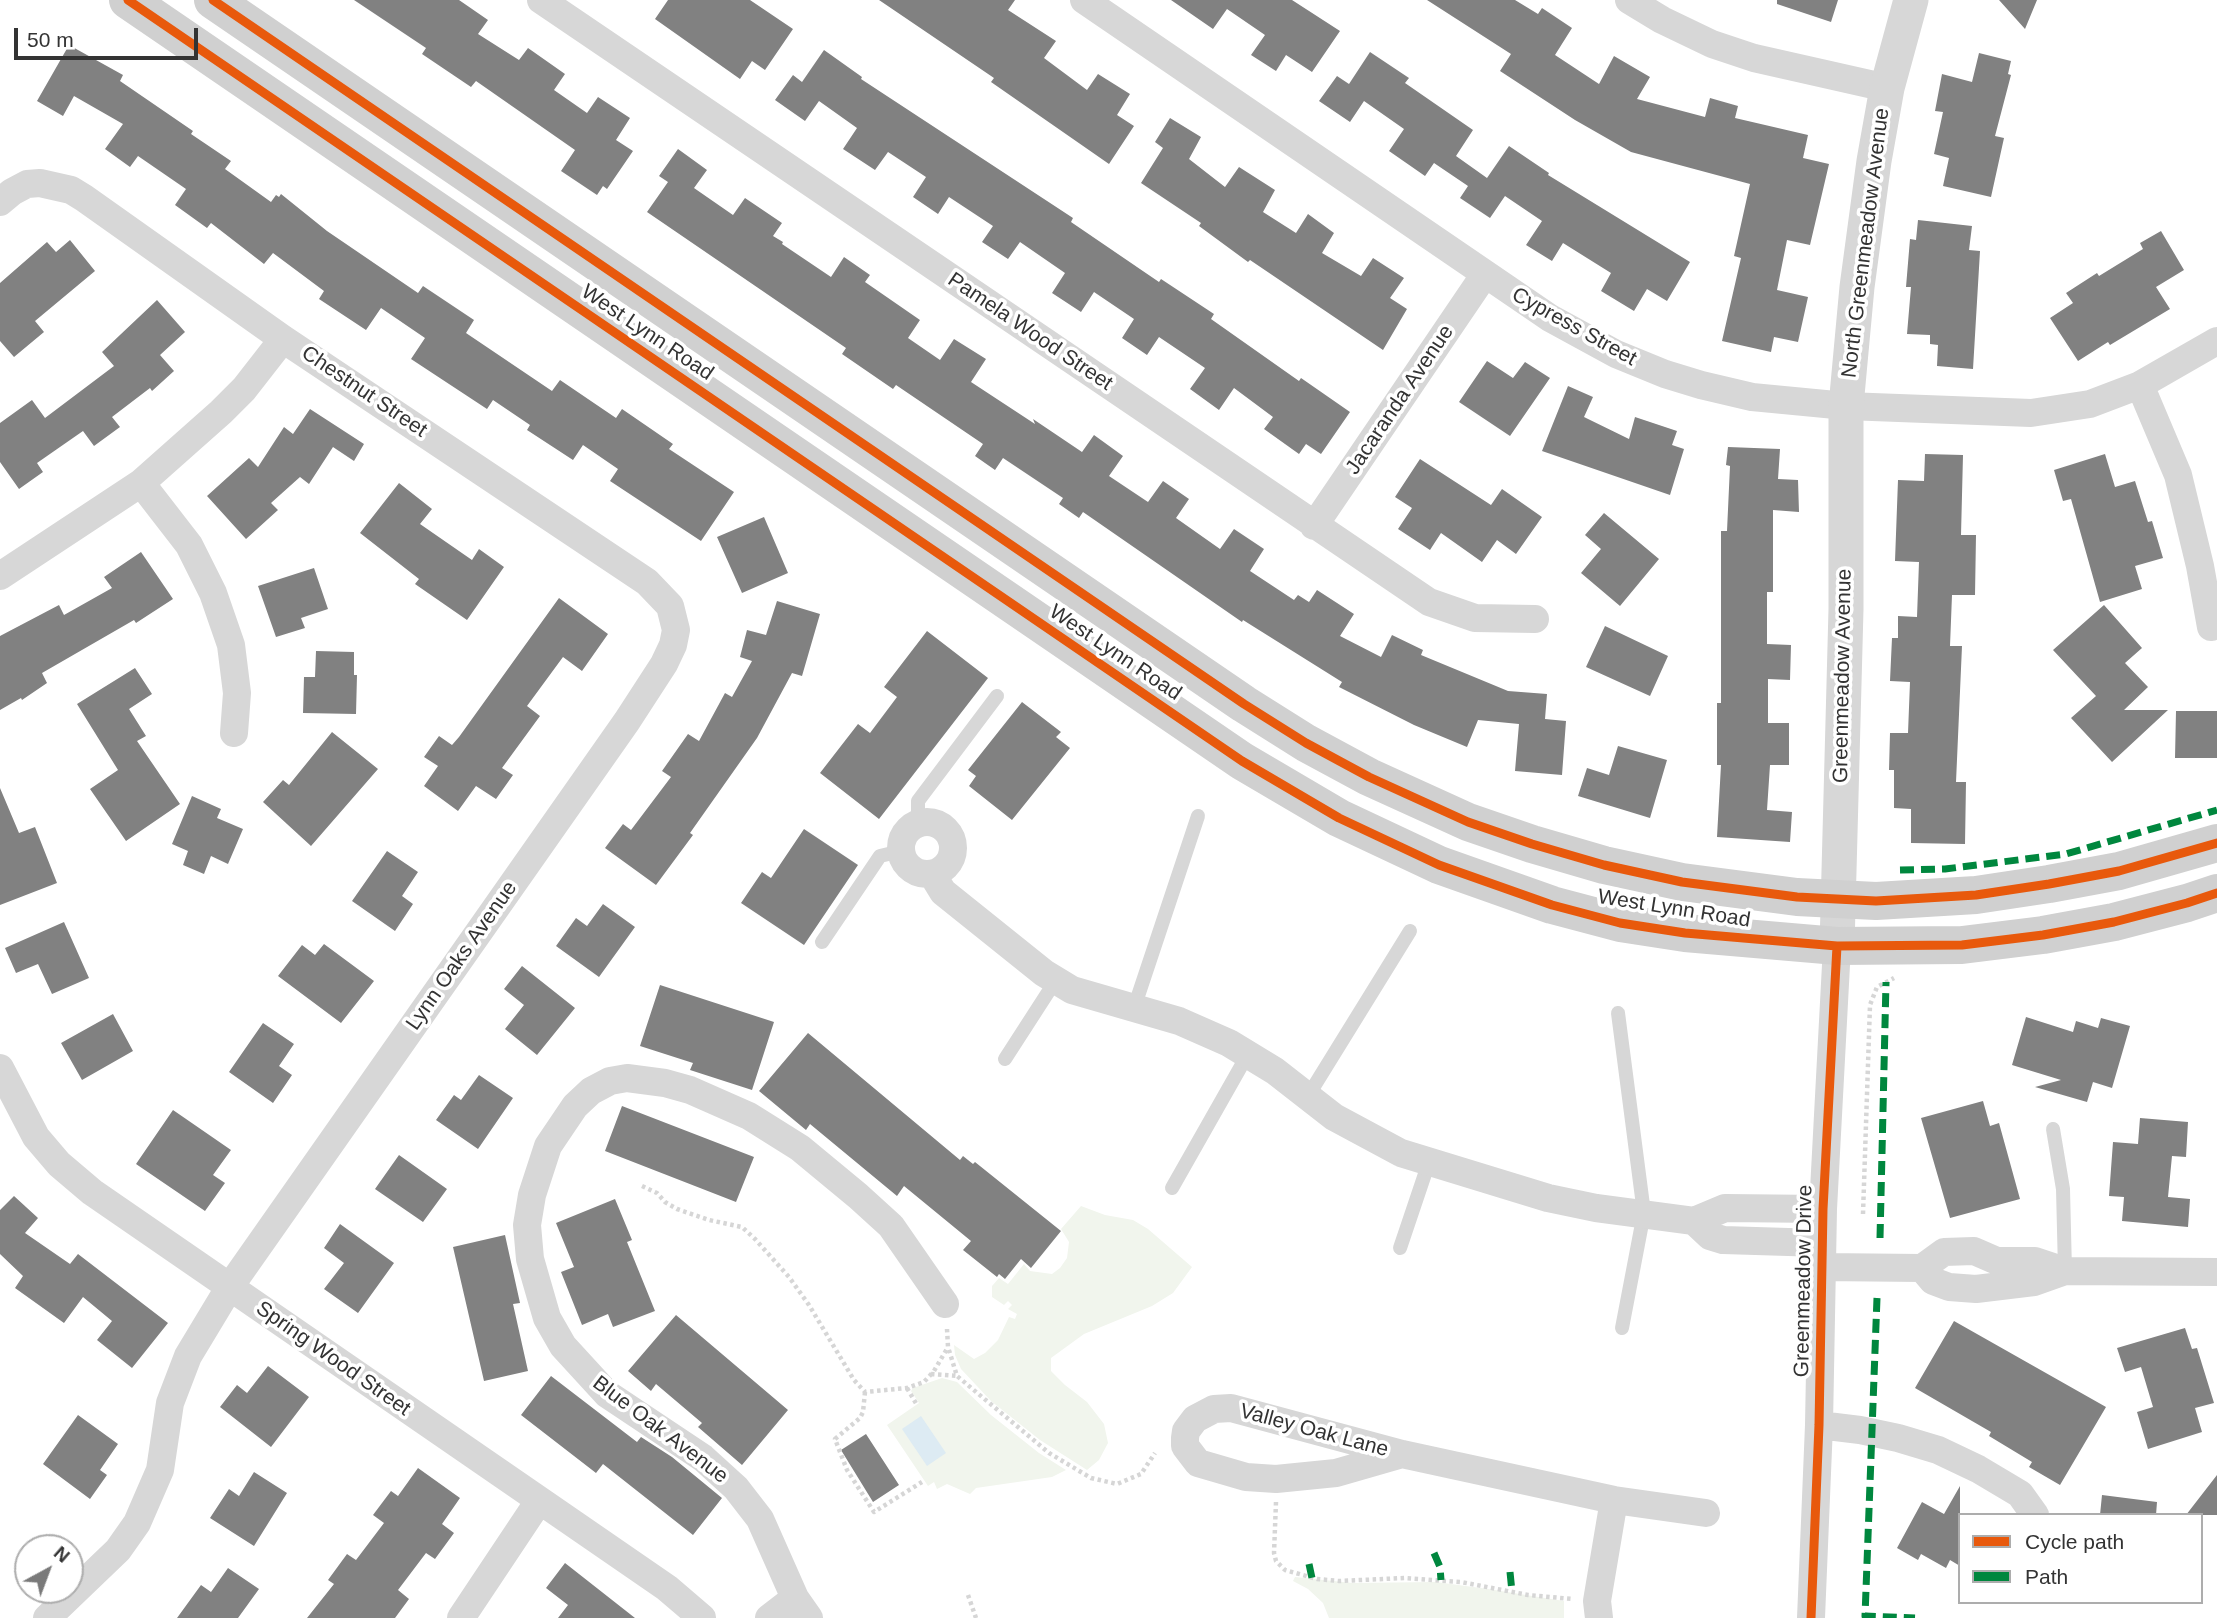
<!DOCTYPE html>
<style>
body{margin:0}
#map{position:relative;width:2217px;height:1618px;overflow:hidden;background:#fff;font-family:Arial,sans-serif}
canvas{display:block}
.legend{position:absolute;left:1958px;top:1513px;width:245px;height:91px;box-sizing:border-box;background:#fff;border:2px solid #adadad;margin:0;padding:9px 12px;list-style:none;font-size:21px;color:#333}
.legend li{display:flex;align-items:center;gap:14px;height:35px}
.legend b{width:35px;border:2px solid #adadad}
.north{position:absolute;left:14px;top:1534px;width:70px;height:70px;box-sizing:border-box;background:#fff;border:2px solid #adadad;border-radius:50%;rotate:41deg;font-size:19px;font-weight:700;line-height:28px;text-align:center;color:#333}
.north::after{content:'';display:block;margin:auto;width:24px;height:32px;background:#7a7a7a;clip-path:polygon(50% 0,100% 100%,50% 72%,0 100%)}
.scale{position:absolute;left:14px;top:28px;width:184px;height:32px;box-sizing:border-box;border:4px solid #333;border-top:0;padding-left:9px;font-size:21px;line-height:24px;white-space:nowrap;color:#333;-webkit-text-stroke:5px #fff;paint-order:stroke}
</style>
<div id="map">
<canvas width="2217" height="1618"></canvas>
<ul class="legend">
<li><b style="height:9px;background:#e8590c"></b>Cycle path</li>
<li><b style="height:9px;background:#00873e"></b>Path</li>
</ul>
<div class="north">N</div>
<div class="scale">50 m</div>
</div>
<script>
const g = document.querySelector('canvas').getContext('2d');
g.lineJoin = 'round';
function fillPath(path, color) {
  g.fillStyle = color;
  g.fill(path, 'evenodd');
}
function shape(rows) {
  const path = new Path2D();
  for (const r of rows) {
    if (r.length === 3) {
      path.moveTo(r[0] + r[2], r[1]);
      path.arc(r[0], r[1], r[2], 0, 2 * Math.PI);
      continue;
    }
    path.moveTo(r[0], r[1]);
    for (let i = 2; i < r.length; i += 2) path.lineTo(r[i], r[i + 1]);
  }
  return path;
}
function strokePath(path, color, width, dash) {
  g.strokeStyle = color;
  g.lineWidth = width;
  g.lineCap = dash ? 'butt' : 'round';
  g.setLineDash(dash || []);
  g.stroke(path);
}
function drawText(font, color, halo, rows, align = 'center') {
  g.font = font + ' Arial,sans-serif';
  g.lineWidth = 7;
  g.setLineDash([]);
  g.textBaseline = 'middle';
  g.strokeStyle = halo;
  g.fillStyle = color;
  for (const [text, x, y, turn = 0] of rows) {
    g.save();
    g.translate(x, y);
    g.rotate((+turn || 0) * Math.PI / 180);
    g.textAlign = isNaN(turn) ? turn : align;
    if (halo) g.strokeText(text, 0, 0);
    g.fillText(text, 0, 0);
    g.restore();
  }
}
fillPath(shape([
 [1081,1206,1105,1215,1133,1220,1148,1229,1192,1267,1173,1293,1152,1306,1084,1334,1051,1358,1051,1371,1065,1385,1087,1402,1104,1424,1108,1443,1099,1460,1087,1470,1040,1440,991,1401,961,1369,955,1355,954,1345,974,1359,985,1353,998,1340,1009,1317,1015,1319,1017,1314,1008,1309,1012,1305,1008,1301,1004,1305,992,1297,992,1286,999,1278,1008,1284,1024,1264,1030,1271,1052,1274,1060,1268,1067,1258,1069,1242,1061,1229],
 [942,1378,957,1382,991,1415,1039,1453,1066,1470,1052,1477,976,1488,970,1494,947,1484,937,1489,934,1482,928,1486,887,1425,919,1403,911,1391,913,1388],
 [1295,1577,1352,1583,1436,1582,1488,1589,1564,1601,1564,1618,1329,1618,1323,1603,1308,1589,1293,1581]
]), '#f1f5ed');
fillPath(shape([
 [921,1416,946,1453,927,1466,902,1429]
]), '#ddebf3');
fillPath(shape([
 [354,0,459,0,488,20,478,34,519,60,528,48,565,74,554,90,587,113,598,97,630,118,616,140,633,151,607,189,603,186,597,195,561,171,575,150,476,81,471,87,422,54,426,48],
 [668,0,750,0,793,29,765,70,752,61,740,79,655,19],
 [879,0,1015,0,1008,10,1056,41,1044,58,1087,90,1098,74,1130,94,1117,115,1134,126,1109,164,991,82,994,78],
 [1171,0,1292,0,1340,31,1312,72,1286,55,1276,71,1251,55,1265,35,1227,9,1213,29],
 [1427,0,1515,0,1538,14,1542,8,1572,28,1555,55,1599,84,1614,56,1650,77,1637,99,1705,117,1710,98,1738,106,1735,118,1808,135,1803,158,1829,164,1810,245,1787,240,1777,290,1808,297,1798,342,1774,337,1771,352,1722,341,1741,258,1734,256,1750,184,1631,152,1575,120,1500,71,1511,54],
 [1777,0,1838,0,1831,22,1777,4],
 [1999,0,2037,0,2025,29],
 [69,45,123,75,120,81,193,131,191,134,231,161,225,169,271,202,276,195,279,197,281,194,327,231,418,293,423,286,474,320,466,333,552,391,560,380,616,418,622,409,673,444,669,449,734,492,701,541,610,481,618,469,583,445,573,460,527,430,530,425,493,400,487,409,411,359,425,338,381,308,366,330,319,299,324,291,273,253,264,264,211,223,207,228,175,205,186,189,138,156,130,167,105,149,123,124,74,96,63,116,37,101],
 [824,50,862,77,861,79,1073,218,1071,222,1159,282,1161,279,1214,314,1211,319,1299,381,1301,378,1350,412,1321,454,1306,444,1299,454,1264,429,1273,417,1234,388,1219,410,1190,389,1205,368,1159,337,1147,355,1122,338,1134,319,1094,292,1081,312,1052,293,1065,273,1020,242,1008,259,982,242,993,226,949,197,938,214,913,197,926,177,888,152,875,170,843,149,857,128,819,101,805,121,775,100,793,75,802,82],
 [1370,52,1409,78,1405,83,1473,130,1456,156,1487,178,1509,146,1549,173,1548,175,1690,262,1667,301,1647,289,1634,311,1601,291,1611,273,1563,243,1552,261,1526,245,1542,221,1505,196,1490,218,1460,198,1468,186,1434,163,1425,176,1389,151,1404,129,1364,101,1350,122,1319,101,1337,76,1349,84],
 [1979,53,2011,61,2008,74,2011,75,1995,136,2004,138,1991,197,1943,186,1949,158,1934,154,1943,112,1935,111,1942,74,1972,82],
 [1170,118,1201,137,1189,159,1225,187,1239,167,1275,190,1263,212,1296,233,1308,214,1334,233,1322,253,1361,276,1373,258,1404,278,1390,298,1407,309,1383,350,1250,260,1248,262,1199,226,1201,223,1141,183,1163,148,1155,142],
 [678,149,707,170,694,188,733,215,745,198,782,223,773,236,783,242,782,244,831,277,844,257,870,275,865,282,920,320,908,338,940,360,954,339,986,359,971,382,1035,424,1033,419,1082,452,1094,435,1123,456,1109,476,1148,502,1163,481,1189,499,1176,518,1220,549,1234,529,1264,549,1250,571,1294,600,1298,595,1309,602,1317,590,1354,614,1340,636,1381,657,1392,635,1423,650,1421,655,1508,691,1547,694,1545,719,1566,721,1562,775,1515,771,1519,724,1478,720,1467,747,1414,725,1339,687,1342,682,1243,620,1242,622,1083,512,1079,518,1059,504,1063,498,1003,458,995,470,975,456,983,444,896,385,893,389,842,354,846,348,647,212,668,182,659,176],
 [1918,220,1972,226,1969,250,1980,251,1973,369,1937,366,1938,345,1930,344,1930,335,1907,334,1911,287,1906,287,1910,239,1916,240],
 [2161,231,2184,270,2156,287,2170,309,2110,345,2108,342,2078,361,2050,318,2073,303,2066,293,2097,273,2099,276,2143,249,2140,243],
 [70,240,95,271,35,321,44,332,14,357,0,341,0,283,47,242,56,252],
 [157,300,185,332,160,355,174,371,152,391,150,388,112,417,120,427,94,446,83,431,37,463,43,472,19,489,0,462,0,423,32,400,45,418,114,366,102,352],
 [1487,361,1513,378,1525,362,1550,378,1510,436,1459,402],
 [1568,386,1593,397,1584,417,1629,439,1635,417,1677,431,1672,445,1684,449,1670,495,1542,451],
 [310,409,364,444,354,461,333,447,309,484,300,477,271,503,278,510,246,539,207,496,249,458,258,467,284,427,293,434],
 [1728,447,1780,449,1778,479,1798,480,1799,512,1773,510,1773,592,1767,592,1767,644,1791,645,1790,680,1768,679,1768,723,1789,723,1789,765,1770,765,1767,810,1792,812,1790,842,1717,837,1721,765,1717,765,1717,703,1721,703,1721,531,1727,531,1730,466,1726,465],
 [1925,454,1963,455,1961,535,1976,535,1975,595,1952,595,1950,646,1962,646,1956,782,1966,782,1965,844,1911,843,1911,809,1894,808,1894,770,1889,770,1890,733,1908,733,1910,682,1890,681,1892,638,1898,638,1898,616,1917,617,1919,562,1895,561,1898,480,1924,481],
 [2105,454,2115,487,2135,481,2148,522,2152,521,2163,558,2135,566,2142,589,2100,602,2071,499,2063,501,2054,470],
 [1420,459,1491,505,1502,489,1542,517,1516,554,1497,540,1482,562,1441,533,1430,550,1398,529,1412,508,1395,497],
 [399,483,432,509,420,524,472,560,479,549,504,567,467,620,415,584,419,579,360,533],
 [1604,513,1659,559,1620,606,1581,573,1601,549,1585,535],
 [764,517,788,573,742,593,717,537],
 [141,552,173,599,136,623,134,620,42,673,47,683,22,700,21,698,0,710,0,636,59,605,64,615,112,588,104,577],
 [314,568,328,609,301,618,305,628,276,637,258,586],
 [559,598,608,634,582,671,563,657,527,706,540,716,502,768,513,775,496,799,476,786,458,811,424,786,438,766,424,757,439,736,452,745,459,737],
 [777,601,820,614,802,676,792,673,757,738,690,833,693,835,656,885,605,848,623,824,631,830,671,777,662,771,688,734,699,741,725,693,732,697,752,661,740,657,747,630,766,635],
 [2104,605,2142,648,2125,663,2148,687,2124,710,2168,710,2112,762,2071,718,2096,696,2053,650],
 [1605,626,1668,656,1650,696,1586,667],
 [927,631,988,678,879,819,820,773,858,724,870,733,897,697,884,687],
 [316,651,354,652,354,675,357,675,356,714,303,713,304,677,315,677],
 [135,668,152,694,129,709,146,736,137,741,180,804,126,841,90,789,118,770,77,704],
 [1022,702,1061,732,1056,737,1070,748,1012,820,969,786,976,776,968,770],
 [2176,711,2217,711,2217,758,2175,758],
 [332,732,378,769,311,846,263,802,283,780,289,785],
 [1618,746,1667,760,1650,818,1578,796,1587,768,1609,775],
 [0,788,19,833,35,827,57,883,0,905],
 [192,796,221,809,217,818,243,829,228,864,211,856,204,874,183,865,188,851,172,844],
 [804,829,858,865,804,945,741,903,762,872,771,878],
 [387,851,418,872,402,896,413,904,395,931,352,901],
 [603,904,635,927,599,977,556,946,576,918,587,926],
 [64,922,89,978,52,994,38,964,16,973,5,948],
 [324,944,374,981,341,1023,278,976,302,945,315,955],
 [522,966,575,1008,537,1055,505,1029,524,1005,504,989],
 [660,985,774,1022,752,1090,690,1070,693,1063,640,1046],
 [113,1014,133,1051,82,1080,61,1043],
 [2026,1017,2073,1032,2076,1021,2098,1028,2101,1018,2130,1026,2112,1088,2093,1082,2087,1102,2035,1087,2061,1080,2012,1065],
 [263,1023,294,1044,279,1066,292,1075,273,1103,229,1072],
 [808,1033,960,1160,963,1156,973,1164,975,1162,1061,1231,1031,1268,1021,1259,1005,1279,999,1274,997,1277,963,1250,971,1241,904,1186,897,1196,810,1124,806,1130,759,1091],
 [479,1075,513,1098,478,1149,436,1120,454,1095,461,1100],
 [1983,1101,1990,1126,1999,1123,2020,1199,1950,1218,1921,1118],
 [622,1106,754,1157,736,1202,605,1151],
 [173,1110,231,1150,213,1175,225,1183,205,1211,136,1164],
 [2140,1118,2188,1122,2186,1157,2172,1156,2168,1197,2190,1199,2188,1227,2122,1221,2124,1197,2109,1196,2113,1142,2138,1144],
 [399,1155,447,1189,423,1222,375,1189],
 [14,1196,38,1218,25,1233,70,1264,78,1254,168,1323,132,1368,97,1340,112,1321,83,1297,64,1323,15,1288,23,1276,0,1254,0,1210],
 [615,1199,632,1240,627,1242,655,1311,613,1327,608,1314,582,1325,561,1272,574,1267,556,1223],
 [340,1224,394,1263,358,1313,324,1289,344,1263,324,1248],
 [505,1235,520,1303,513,1304,528,1371,484,1381,453,1247],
 [676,1315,788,1410,742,1465,698,1427,702,1423,656,1384,651,1391,628,1371],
 [1954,1321,2106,1407,2060,1485,2029,1467,2032,1462,1989,1436,1991,1432,1915,1388],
 [2185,1328,2192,1349,2197,1348,2214,1403,2195,1408,2202,1432,2148,1449,2137,1412,2153,1407,2141,1367,2125,1372,2117,1348],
 [268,1366,309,1397,271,1447,220,1407,237,1385,247,1393],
 [551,1376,637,1442,641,1437,672,1457,722,1498,693,1535,603,1464,596,1473,521,1415],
 [78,1415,118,1444,100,1470,107,1475,90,1499,43,1464],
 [866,1434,899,1485,873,1502,841,1450],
 [418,1468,460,1498,442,1524,454,1533,435,1559,426,1553,398,1590,409,1599,395,1618,307,1618,334,1584,328,1580,347,1554,356,1560,384,1523,373,1515,391,1491,398,1496],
 [254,1472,287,1493,254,1546,210,1518,229,1489,239,1496],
 [2217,1475,2217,1515,2186,1515],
 [1960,1486,1960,1566,1950,1560,1946,1568,1921,1554,1918,1560,1897,1548,1922,1502,1944,1514],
 [2102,1495,2157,1502,2156,1515,2100,1515],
 [565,1563,635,1618,558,1618,568,1605,546,1588],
 [228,1568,259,1589,238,1618,177,1618,201,1585,211,1592]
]), '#818181');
strokePath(shape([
 [642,1186,657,1193,665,1202,677,1209,709,1220,742,1227,755,1239,789,1277,809,1305,854,1380,865,1392,907,1388,924,1382,934,1371,948,1347],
 [1863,1214,1870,1005,1877,987,1894,978],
 [947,1329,948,1347,957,1376,1049,1453,1091,1478,1117,1484,1141,1474,1155,1453],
 [931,1374,957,1376],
 [907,1388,917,1405],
 [865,1392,863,1412,860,1418,835,1439,847,1470,874,1512,922,1482],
 [1276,1502,1274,1553,1276,1561,1285,1570,1317,1579,1339,1581,1405,1578,1461,1582,1528,1595,1572,1599],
 [968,1595,976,1618]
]), '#d6d6d6', 4.5, [3.5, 3.5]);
strokePath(shape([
 [918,824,918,801,997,696],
 [822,942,880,856,901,851],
 [1134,1008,1198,816],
 [1618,1013,1644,1213,1622,1328],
 [1005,1059,1056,980],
 [1308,1096,1410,931],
 [2053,1129,2063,1189,2065,1271],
 [1172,1188,1248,1054],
 [1400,1248,1429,1162]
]), '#d7d7d7', 14);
strokePath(shape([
 [541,0,1429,602,1475,618,1535,619],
 [1084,0,1550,318,1616,354,1665,374,1701,385,1752,397,1846,406,2031,413,2090,404,2140,385,2217,341],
 [1629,0,1662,20,1712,44,1754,58,1887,88],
 [0,202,12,192,27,184,40,183,71,190,84,198,283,339,647,582,670,606,676,630,673,645,664,664,627,721,229,1288,188,1356,170,1403,160,1470,137,1523,118,1550,47,1618],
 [2140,385,2178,475,2200,566,2211,627],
 [141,483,189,545,213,593,231,645,237,693,234,733],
 [1314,526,1485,274],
 [0,576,141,483,221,412,244,389,283,339],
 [927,848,26],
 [932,874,943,892,1044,973,1072,990,1179,1021,1229,1043,1275,1071,1334,1117,1401,1153,1548,1198,1596,1208,1694,1221,1725,1208,1823,1209],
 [0,1068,36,1137,59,1164,92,1192,667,1588,702,1618],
 [1694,1221,1710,1236,1723,1240,1821,1243],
 [1821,1267,1922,1268,1944,1252,1974,1251,1997,1261,2035,1261,2065,1271,2217,1272],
 [1922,1268,1933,1281,1949,1287,1976,1289,2034,1282,2065,1271],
 [1819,1425,1860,1430,1898,1438,1938,1450,1978,1469,2020,1494,2035,1515],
 [1402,1454,1336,1473,1276,1479,1246,1477,1198,1463,1185,1446,1185,1438,1186,1431,1195,1419,1214,1409,1231,1408,1402,1454,1614,1500,1706,1513],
 [461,1618,539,1501],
 [769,1618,795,1598],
 [809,1618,795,1598,760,1519,736,1488,703,1458,607,1394,563,1346,547,1318,530,1259,527,1225,532,1195,548,1146,575,1106,591,1091,610,1081,627,1078,665,1083,690,1090,749,1116,800,1148,858,1196,891,1226,945,1304],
 [1599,1618,1597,1601,1614,1500],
 [1811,1618,1819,1425,1823,1209,1837,946]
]), '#d7d7d7', 28);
strokePath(shape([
 [1837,946,1846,609,1846,406,1857,287,1874,161,1887,88,1911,0]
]), '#d7d7d7', 35);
strokePath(shape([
 [128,0,1242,761,1339,818,1439,865,1552,905,1620,923,1685,933,1837,946,1962,945,2043,935,2114,922,2187,903,2217,893],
 [213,0,1244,704,1306,743,1369,777,1468,822,1532,844,1604,865,1682,882,1797,897,1876,901,1976,895,2049,884,2119,871,2217,843]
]), '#d0d0d0', 38);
strokePath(shape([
 [1900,870,1945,869,2066,854,2217,810],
 [1880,1238,1886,982],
 [1877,1298,1865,1616,1915,1618],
 [1434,1553,1440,1567,1441,1580],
 [1309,1564,1312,1578],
 [1510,1572,1512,1592]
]), '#00873e', 7, [14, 7]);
strokePath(shape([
 [128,0,1242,761,1339,818,1439,865,1552,905,1620,923,1685,933,1837,946,1962,945,2043,935,2114,922,2187,903,2217,893],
 [213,0,1244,704,1306,743,1369,777,1468,822,1532,844,1604,865,1682,882,1797,897,1876,901,1976,895,2049,884,2119,871,2217,843],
 [1811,1618,1819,1425,1823,1209,1837,946]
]), '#e8590c', 9);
drawText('21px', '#333', '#fff', [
 ["North Greenmeadow Avenue",1866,243,-83],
 ["Cypress Street",1574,327,29],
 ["Pamela Wood Street",1030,332,34],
 ["West Lynn Road",647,333,34],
 ["Chestnut Street",364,392,34],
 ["Jacaranda Avenue",1400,400,-56],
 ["West Lynn Road",1115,653,34],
 ["Greenmeadow Avenue",1843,676,-89],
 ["West Lynn Road",1674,909,9],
 ["Lynn Oaks Avenue",462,956,-55],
 ["Greenmeadow Drive",1804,1281,-89],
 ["Spring Wood Street",333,1359,35],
 ["Blue Oak Avenue",660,1430,37],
 ["Valley Oak Lane",1314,1431,15]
]);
</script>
